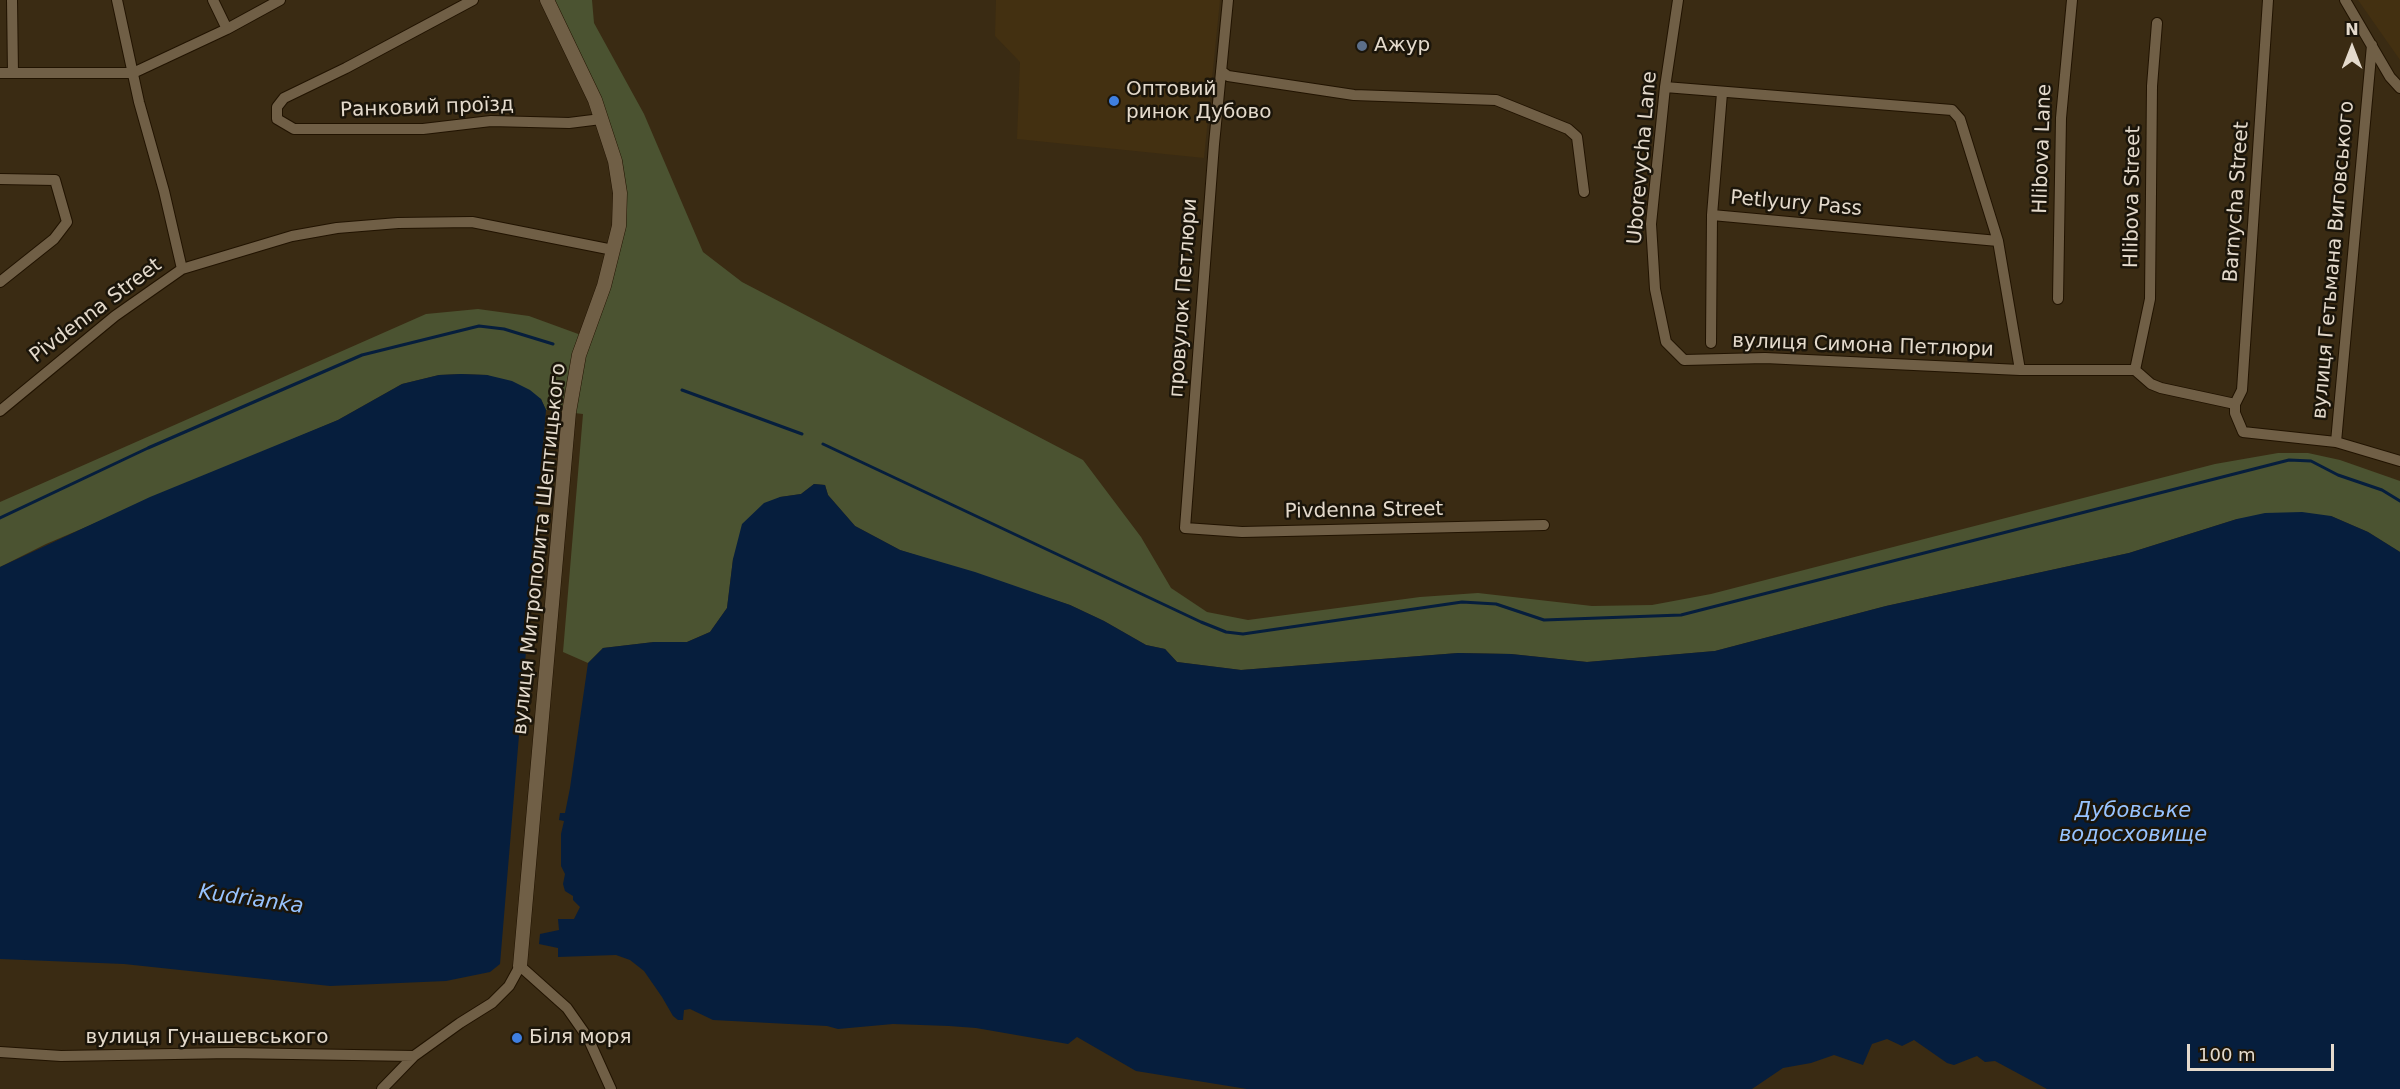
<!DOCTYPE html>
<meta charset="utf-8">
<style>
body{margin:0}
#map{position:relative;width:2400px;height:1089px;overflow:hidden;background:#3a2b13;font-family:"DejaVu Sans",sans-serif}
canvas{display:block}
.north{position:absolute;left:2322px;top:18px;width:60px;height:60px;-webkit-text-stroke:4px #1b150a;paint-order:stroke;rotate:0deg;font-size:16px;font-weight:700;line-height:24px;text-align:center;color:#e4dacc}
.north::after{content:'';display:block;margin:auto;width:21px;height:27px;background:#e4dacc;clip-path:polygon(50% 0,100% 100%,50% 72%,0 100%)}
.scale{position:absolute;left:2187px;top:1044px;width:147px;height:27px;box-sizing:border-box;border:3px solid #e4dacc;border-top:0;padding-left:8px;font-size:18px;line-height:21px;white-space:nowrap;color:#e4dacc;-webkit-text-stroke:4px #1b150a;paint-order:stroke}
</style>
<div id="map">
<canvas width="2400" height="1089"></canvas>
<div class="north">N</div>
<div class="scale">100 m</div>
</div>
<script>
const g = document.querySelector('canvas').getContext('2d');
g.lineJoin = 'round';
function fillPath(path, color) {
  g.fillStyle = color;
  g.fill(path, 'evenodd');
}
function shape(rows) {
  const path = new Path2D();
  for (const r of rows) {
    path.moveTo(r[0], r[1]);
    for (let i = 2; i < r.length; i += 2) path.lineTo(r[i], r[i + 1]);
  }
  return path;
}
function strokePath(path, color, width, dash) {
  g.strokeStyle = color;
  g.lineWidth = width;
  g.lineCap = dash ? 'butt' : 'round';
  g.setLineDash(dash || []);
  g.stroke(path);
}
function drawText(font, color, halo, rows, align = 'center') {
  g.font = font + ' "DejaVu Sans",sans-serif';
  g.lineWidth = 5;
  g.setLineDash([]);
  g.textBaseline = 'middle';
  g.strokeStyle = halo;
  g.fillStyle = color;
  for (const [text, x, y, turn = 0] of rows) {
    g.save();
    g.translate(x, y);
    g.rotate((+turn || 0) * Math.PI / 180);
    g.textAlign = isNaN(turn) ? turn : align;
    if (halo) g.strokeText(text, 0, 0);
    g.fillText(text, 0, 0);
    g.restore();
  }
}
fillPath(shape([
 [996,0,1220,0,1204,158,1017,139,1020,62,995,36],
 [2358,0,2400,0,2400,60]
]), '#433011');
fillPath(shape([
 [554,0,592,0,594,23,644,114,703,252,742,282,1083,460,1141,537,1171,588,1207,612,1248,620,1420,597,1478,593,1592,606,1652,605,1711,594,2215,464,2278,453,2308,453,2340,460,2400,481,2400,552,2368,532,2331,516,2237,519,2129,553,1886,606,1715,651,1587,662,1511,654,1458,653,1241,670,1177,662,1165,649,1146,645,1104,621,1070,605,900,550,855,526,828,495,825,485,814,484,801,494,780,497,733,559,727,608,710,632,687,642,654,642,603,648,588,663,563,652,583,414,546,410,541,399,487,375,461,374,439,375,402,384,338,420,46,544,0,567,0,502,426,314,478,309,529,316,581,335,579,352,626,193]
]), '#4b5331');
fillPath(shape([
 [461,374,487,375,512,381,530,390,541,399,546,410,500,964,490,972,446,981,330,986,124,964,0,959,0,567,150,497,338,420,402,384,439,375],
 [814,484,825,485,828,495,855,526,900,550,975,572,1070,605,1104,621,1146,645,1165,649,1177,662,1241,670,1458,653,1511,654,1587,662,1715,651,1886,606,2129,553,2237,519,2265,513,2302,512,2331,516,2368,532,2400,552,2400,1089,2047,1089,1995,1061,1985,1062,1977,1056,1954,1065,1947,1063,1914,1040,1902,1046,1887,1039,1872,1044,1863,1065,1834,1055,1811,1063,1783,1068,1752,1089,1247,1089,1136,1071,1077,1037,1068,1044,976,1028,949,1026,893,1024,838,1029,827,1026,713,1020,690,1009,684,1010,683,1020,678,1020,673,1016,662,997,644,971,630,960,616,955,558,957,558,948,539,944,540,934,559,930,558,919,574,919,580,907,573,900,573,896,565,891,563,884,565,874,561,866,561,834,564,821,559,820,560,813,565,813,570,788,588,663,603,648,654,642,687,642,710,632,727,608,733,559,742,524,764,503,780,497,801,494]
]), '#061e3d');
strokePath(shape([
 [682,390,802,434],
 [823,444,1201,622,1226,632,1243,634,1462,602,1496,604,1544,620,1681,615,2289,460,2311,461,2338,475,2382,490,2400,501],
 [0,518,148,448,362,355,479,326,504,329,553,344]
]), '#061e3d', 3);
const minor = shape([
 [12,0,13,73],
 [117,0,139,102,164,191,182,269],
 [213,0,227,29],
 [473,0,346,68,284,98,277,107,277,119,294,129,423,129,491,121,569,123,601,119],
 [1228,0,1214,144,1185,528,1242,532,1544,525],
 [1678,0,1665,87,1651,224,1655,289,1666,342,1684,360,1765,358,2020,370,2135,370,2151,384,2161,388,2235,404,2235,413,2243,432,2336,442,2400,461],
 [2345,0,2390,77,2400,88],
 [1221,71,1228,76,1354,95,1496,100,1568,129,1577,137,1584,192],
 [0,73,133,73,227,29,280,0],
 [1665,87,1952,110,1960,119,1998,241,2020,370],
 [1722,93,1712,215,1998,241],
 [0,179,55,180,67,222,54,239,0,282],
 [2058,299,2061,118,2072,0],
 [1711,343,1712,215],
 [2135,370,2150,299,2152,86,2157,23],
 [2235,404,2242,390,2268,0],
 [0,411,115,316,182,269,292,236,337,228,398,223,472,222,613,250],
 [2336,442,2372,45],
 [0,1052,61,1056,231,1053,414,1056],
 [382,1089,414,1056,460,1023,492,1003,509,986,520,966,567,1008,588,1038,611,1089]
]);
const tertiary = shape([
 [520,966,569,412,579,355,604,286,619,226,620,193,615,161,595,100,547,0]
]);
strokePath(minor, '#211300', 12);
strokePath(tertiary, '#211300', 15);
strokePath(minor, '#705f46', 10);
strokePath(tertiary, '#705f46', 14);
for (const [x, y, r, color] of [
 [1362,46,6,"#5c6f8a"],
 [1114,101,6,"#3f7fe0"],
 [517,1038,6,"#3f7fe0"]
]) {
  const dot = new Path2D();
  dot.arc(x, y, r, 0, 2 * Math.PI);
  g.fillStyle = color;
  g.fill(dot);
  strokePath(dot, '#1b150a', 2);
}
drawText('20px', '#e4dacc', '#1b150a', [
 ["Ажур",1374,46],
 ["Оптовий",1126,90],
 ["ринок Дубово",1126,113],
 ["Біля моря",529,1038]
], 'left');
drawText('20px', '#e4dacc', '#1b150a', [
 ["Ранковий проїзд",427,108,-2],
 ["Hlibova Lane",2043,149,-88],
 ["Uborevycha Lane",1643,158,-85],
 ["Hlibova Street",2133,197,-89],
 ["Barnycha Street",2237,202,-86],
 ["Petlyury Pass",1796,204,5],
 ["вулиця Гетьмана Виговського",2334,260,-85],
 ["провулок Петлюри",1184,298,-86],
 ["Pivdenna Street",96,311,-37],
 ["вулиця Симона Петлюри",1863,346,2],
 ["Pivdenna Street",1364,511,-1],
 ["вулиця Митрополита Шептицького",540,549,-84],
 ["вулиця Гунашевського",207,1038]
]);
drawText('italic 21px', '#97c3ff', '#1b150a', [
 ["Дубовське",2133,812],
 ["водосховище",2133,836],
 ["Kudrianka",251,900,8]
]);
</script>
